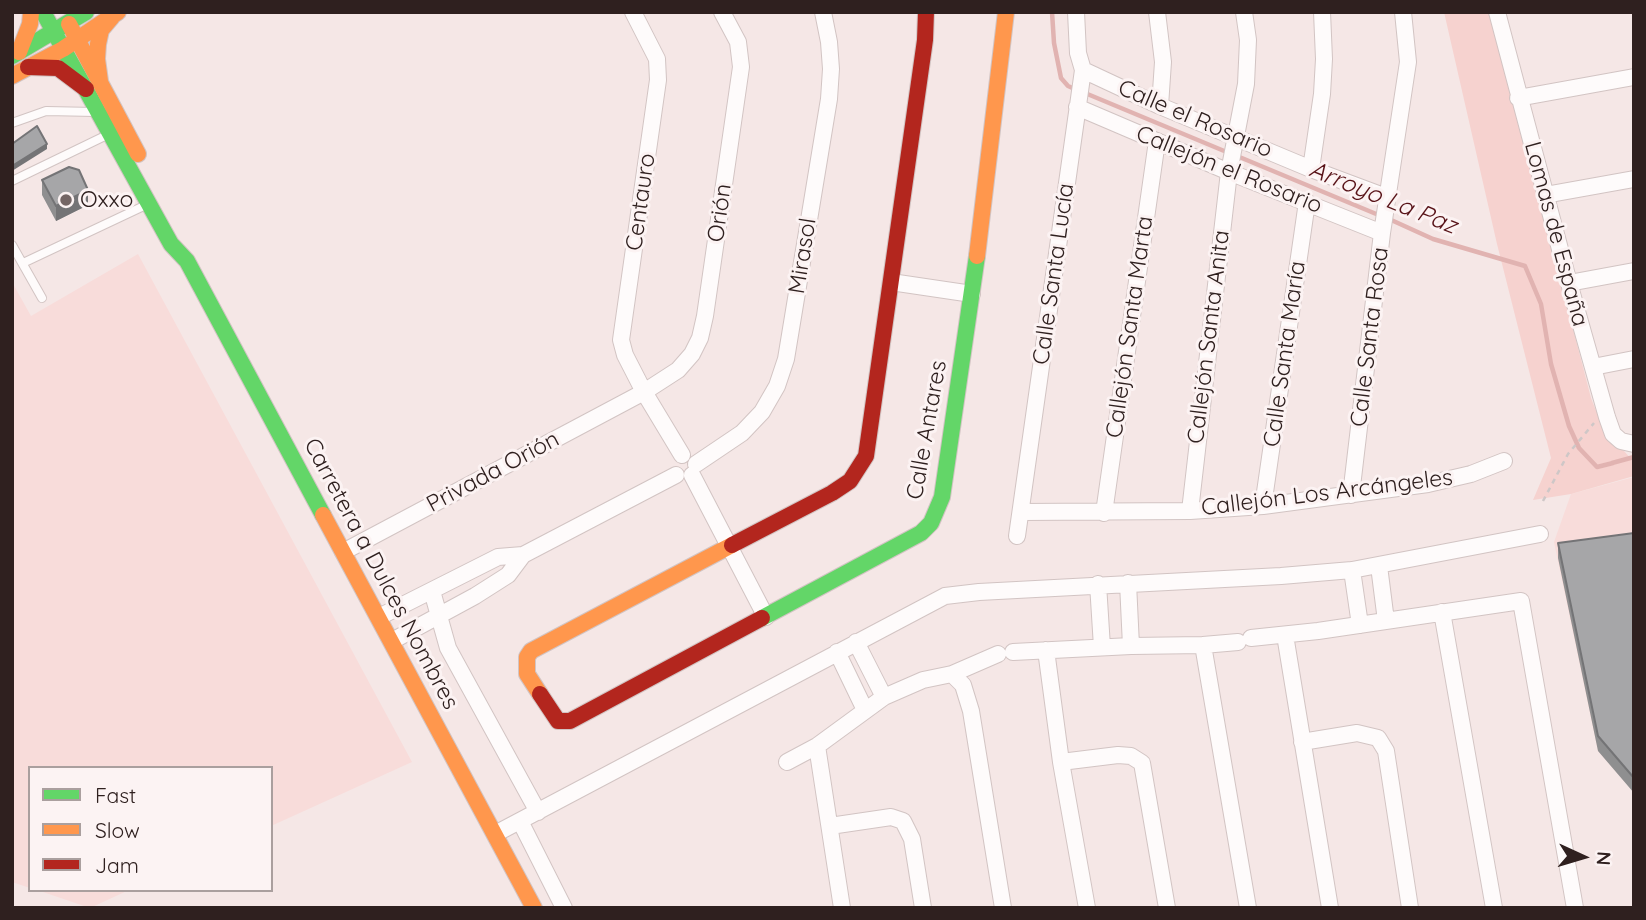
<!DOCTYPE html>
<meta charset="utf-8">
<style>
body{margin:0}
#map{position:relative;width:1646px;height:920px;overflow:hidden;background:#f5e7e6;font-family:Quicksand,sans-serif}
canvas{display:block}
.frame{position:absolute;inset:0;border:14px solid #2f201f;pointer-events:none}
.legend{position:absolute;left:28px;top:766px;width:245px;height:126px;box-sizing:border-box;background:#fcf3f3;border:2px solid #aa9f9e;margin:0;padding:9px 12px;list-style:none;font-size:21px;color:#2f201f}
.legend li{display:flex;align-items:center;gap:14px;height:35px}
.legend b{width:35px;border:2px solid #aa9f9e}
.north{position:absolute;left:1548px;top:822px;width:70px;height:70px;-webkit-text-stroke:5px #fcf3f3;paint-order:stroke;rotate:94deg;font-size:19px;font-weight:700;line-height:28px;text-align:center;color:#2f201f}
.north::after{content:'';display:block;margin:auto;width:24px;height:32px;background:#2f201f;clip-path:polygon(50% 0,100% 100%,50% 72%,0 100%)}
</style>
<div id="map">
<canvas width="1646" height="920"></canvas>
<div class="frame"></div>
<ul class="legend">
<li><b style="height:9px;background:#63d668"></b>Fast</li>
<li><b style="height:9px;background:#ff974d"></b>Slow</li>
<li><b style="height:9px;background:#b3261e"></b>Jam</li>
</ul>
<div class="north">N</div>
</div>
<script>
const g = document.querySelector('canvas').getContext('2d');
g.lineJoin = 'round';
function fillPath(path, color) {
  g.fillStyle = color;
  g.fill(path, 'evenodd');
}
function shape(rows) {
  const path = new Path2D();
  for (const r of rows) {
    path.moveTo(r[0], r[1]);
    for (let i = 2; i < r.length; i += 2) path.lineTo(r[i], r[i + 1]);
  }
  return path;
}
function strokePath(path, color, width, dash) {
  g.strokeStyle = color;
  g.lineWidth = width;
  g.lineCap = dash ? 'butt' : 'round';
  g.setLineDash(dash || []);
  g.stroke(path);
}
function drawText(font, color, halo, rows, align = 'center') {
  g.font = font + ' Quicksand,sans-serif';
  g.lineWidth = 6;
  g.setLineDash([]);
  g.textBaseline = 'middle';
  g.strokeStyle = halo;
  g.fillStyle = color;
  for (const [text, x, y, turn = 0] of rows) {
    g.save();
    g.translate(x, y);
    g.rotate((+turn || 0) * Math.PI / 180);
    g.textAlign = isNaN(turn) ? turn : align;
    if (halo) g.strokeText(text, 0, 0);
    g.fillText(text, 0, 0);
    g.restore();
  }
}
fillPath(shape([
 [138,254,412,762,271,826,271,768,30,768,30,888,12,882,12,282,31,316],
 [1634,477,1634,792,1598,751,1554,542,1571,494],
 [37,890,129,890,90,908]
]), '#f8dcda');
fillPath(shape([
 [1444,12,1491,12,1591,398,1608,441,1624,451,1634,462,1634,476,1571,494,1533,500,1551,458,1497,244]
]), '#f6d2cf');
strokePath(shape([
 [1052,12,1054,43,1061,78,1068,86,1077,90],
 [1085,93,1229,153],
 [1237,156,1381,216],
 [1389,219,1433,239,1525,266,1541,304,1551,364,1569,426,1579,448,1597,467,1613,463],
 [1612,463,1634,457]
]), '#e1b3b1', 4.5);
const lane = shape([
 [12,123,46,111,95,112],
 [12,181,107,135],
 [12,245,42,298],
 [23,263,146,205]
]);
const street = shape([
 [633,12,657,59,658,80,621,340,625,355,644,392,682,455],
 [1157,12,1163,62,1160,106],
 [1497,12,1569,283,1607,417,1613,434,1621,441,1634,444],
 [1083,70,1160,106,1311,169,1386,197],
 [1518,98,1634,77],
 [1077,107,1229,172,1382,233],
 [1311,169,1322,94,1324,59,1322,12],
 [1545,195,1634,179],
 [891,282,972,294],
 [1569,283,1634,271],
 [1593,367,1634,359],
 [696,464,742,433,762,412,777,386,786,359,829,99,831,69,829,42,823,12],
 [692,475,766,617],
 [1351,495,1382,233,1408,62,1403,12],
 [1263,506,1307,202],
 [1190,511,1229,172,1246,84,1248,40,1244,12],
 [1021,512,1190,511,1263,506,1428,484,1471,474,1504,461],
 [1104,513,1157,141],
 [1017,536,1083,70,1078,53,1076,12],
 [343,552,644,392,678,370,692,354,700,338,705,316,741,67,738,42,722,12],
 [1379,566,1386,621],
 [1352,570,1360,625],
 [1128,583,1131,646],
 [1098,584,1102,647],
 [432,591,448,648,538,812],
 [1442,612,1494,908],
 [379,617,498,557,523,555,676,475],
 [1285,635,1330,908],
 [1251,638,1318,631,1521,601,1575,908],
 [392,641,475,596,508,575,523,555],
 [856,642,884,697],
 [1203,645,1238,642],
 [1046,650,1061,762,1087,908],
 [837,652,865,710],
 [1013,652,1131,646,1203,645,1248,908],
 [952,674,998,654],
 [1302,742,1357,733,1378,738,1386,751,1410,908],
 [817,746,842,908],
 [787,762,817,746,884,697,923,680,952,674,963,685,971,711,1003,908],
 [1061,762,1118,755,1131,756,1142,763,1167,908],
 [520,821,564,908],
 [830,826,891,817,903,821,912,839,923,908],
 [495,834,945,596,979,592,1281,576,1352,570,1540,534]
]);
const fast = shape([
 [43,12,171,244,187,261,323,515],
 [12,56,86,12],
 [762,618,921,533,931,523,942,497,977,256]
]);
const slow = shape([
 [69,24,138,154],
 [19,52,30,24,31,12],
 [12,76,63,49,118,12],
 [100,81,97,59,98,44,101,30,112,17],
 [977,256,1006,12],
 [323,515,534,908],
 [540,694,527,674,527,657,531,651,732,545]
]);
const jam = shape([
 [28,67,58,68,86,89],
 [732,545,832,493,850,481,866,456,925,40,926,12],
 [540,694,558,721,570,721,762,618]
]);
strokePath(lane, '#d2c4c3', 10);
strokePath(street, '#d2c4c3', 18);
strokePath(fast, '#d2c4c3', 18);
strokePath(slow, '#d2c4c3', 18);
strokePath(jam, '#d2c4c3', 18);
strokePath(shape([
 [1543,501,1568,454,1594,423]
]), '#cec7c7', 2.5, [5, 5]);
strokePath(lane, '#fefbfb', 8);
strokePath(street, '#fefbfb', 16);
strokePath(fast, '#63d668', 16);
strokePath(slow, '#ff974d', 16);
strokePath(jam, '#b3261e', 16);
fillPath(shape([
 [42,180,88,205,56,221,42,195],
 [1634,533,1634,793,1598,751,1558,558,1558,543]
]), '#8f8f90');
fillPath(shape([
 [47,144,47,149,12,171,12,166],
 [88,190,88,205,56,221,56,206]
]), '#747476');
const building = shape([
 [37,126,47,144,12,166,12,144,37,126],
 [69,167,79,170,88,190,56,206,42,180,69,167],
 [1634,533,1634,778,1598,736,1558,543,1634,533]
]);
fillPath(building, '#a6a6a8');
strokePath(building, '#747476', 2);
for (const [x, y, r, color] of [
 [66,200,7,"#746665"]
]) {
  const dot = new Path2D();
  dot.arc(x, y, r, 0, 2 * Math.PI);
  g.fillStyle = color;
  g.fill(dot);
  strokePath(dot, '#fcf3f3', 2.5);
}
drawText('23px', '#2f201f', '#fcf3f3', [
 ["Calle el Rosario",1195,119,23],
 ["Callejón el Rosario",1229,170,22],
 ["Centauro",641,202,-82],
 ["Orión",720,213,-82],
 ["Lomas de España",1556,234,75],
 ["Mirasol",803,256,-81],
 ["Calle Santa Lucía",1054,274,-82],
 ["Callejón Santa Marta",1130,327,-82],
 ["Callejón Santa Anita",1209,337,-83],
 ["Calle Santa Rosa",1370,337,-83],
 ["Calle Santa María",1285,354,-82],
 ["Calle Antares",927,430,-80],
 ["Privada Orión",493,472,-28],
 ["Callejón Los Arcángeles",1327,493,-7],
 ["Carretera a Dulces Nombres",381,574,62]
]);
drawText('23px', '#2f201f', '#fcf3f3', [
 ["Oxxo",80,200]
], 'left');
drawText('italic 24px', '#581318', '#fcf3f3', [
 ["Arroyo La Paz",1383,198,22]
]);
</script>
